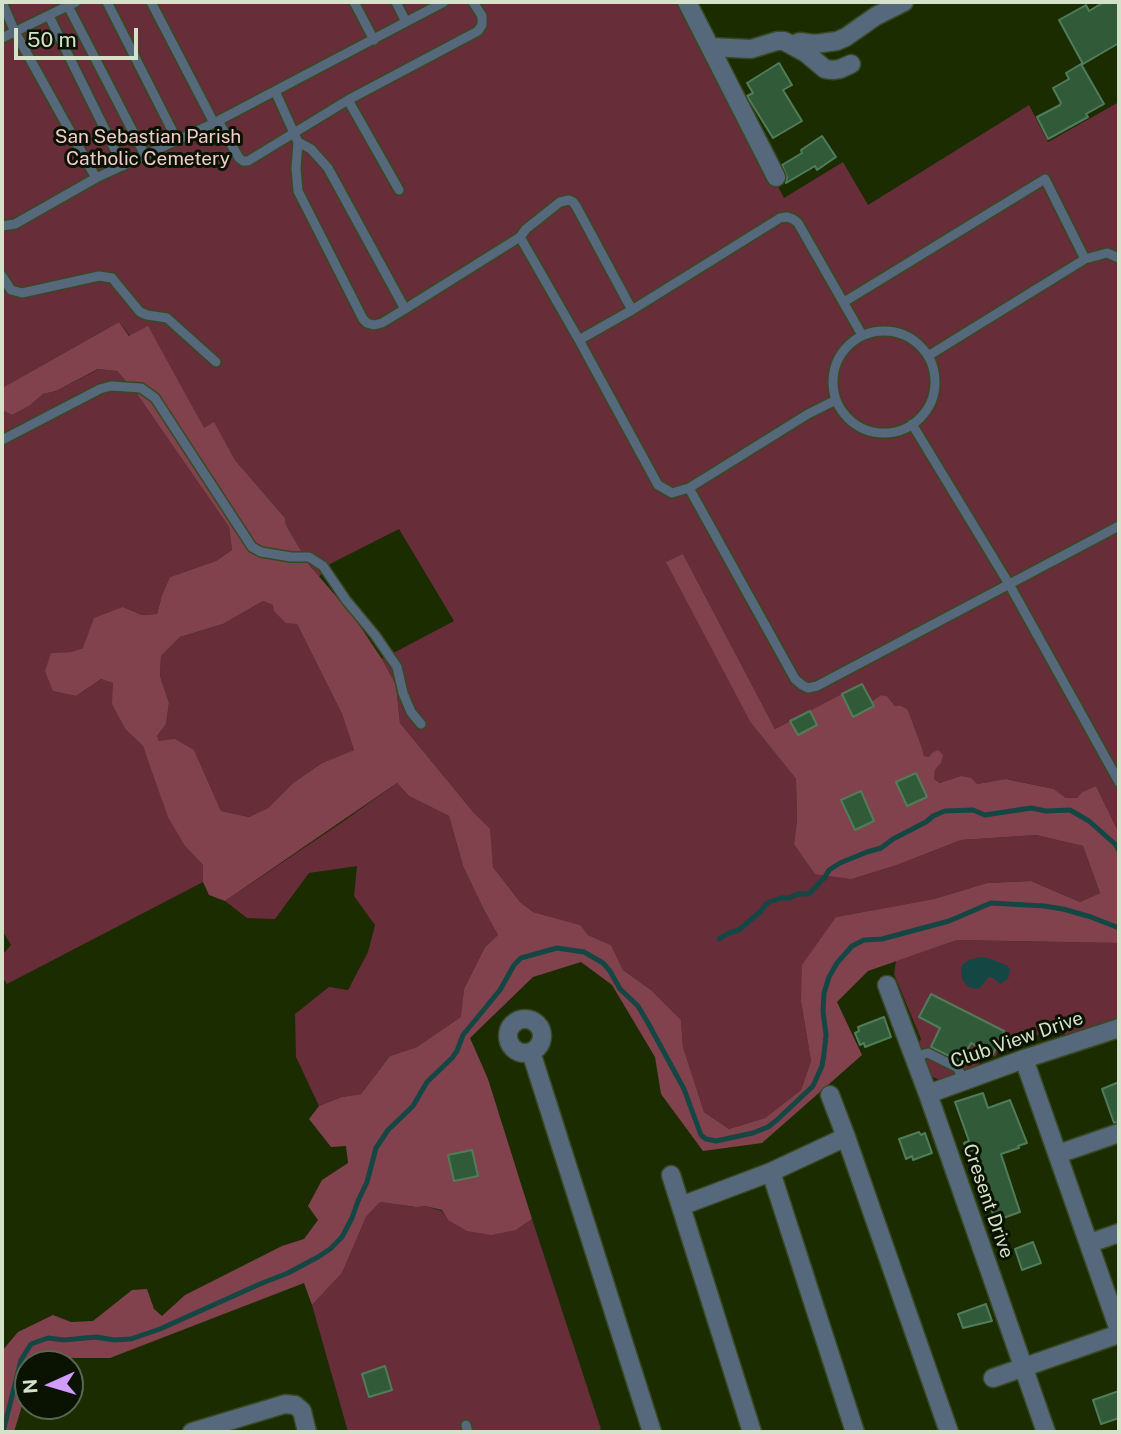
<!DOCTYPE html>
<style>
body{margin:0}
#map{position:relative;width:1121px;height:1434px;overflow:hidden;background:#1a2c00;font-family:"Public Sans",sans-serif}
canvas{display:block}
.frame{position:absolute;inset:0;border:4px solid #d5e2ca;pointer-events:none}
.north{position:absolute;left:14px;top:1350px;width:70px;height:70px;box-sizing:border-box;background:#0a1202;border:2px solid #5b6552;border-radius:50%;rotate:266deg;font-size:19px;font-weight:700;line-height:28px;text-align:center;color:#d5e2ca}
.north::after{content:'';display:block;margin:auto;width:24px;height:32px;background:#d39cfc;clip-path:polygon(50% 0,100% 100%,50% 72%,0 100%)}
.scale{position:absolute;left:14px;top:28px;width:124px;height:32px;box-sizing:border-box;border:4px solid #d5e2ca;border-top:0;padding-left:9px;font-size:21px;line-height:24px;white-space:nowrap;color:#d5e2ca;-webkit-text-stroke:5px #0a1202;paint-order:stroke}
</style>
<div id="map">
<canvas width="1121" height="1434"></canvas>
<div class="frame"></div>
<div class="north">N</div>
<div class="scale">50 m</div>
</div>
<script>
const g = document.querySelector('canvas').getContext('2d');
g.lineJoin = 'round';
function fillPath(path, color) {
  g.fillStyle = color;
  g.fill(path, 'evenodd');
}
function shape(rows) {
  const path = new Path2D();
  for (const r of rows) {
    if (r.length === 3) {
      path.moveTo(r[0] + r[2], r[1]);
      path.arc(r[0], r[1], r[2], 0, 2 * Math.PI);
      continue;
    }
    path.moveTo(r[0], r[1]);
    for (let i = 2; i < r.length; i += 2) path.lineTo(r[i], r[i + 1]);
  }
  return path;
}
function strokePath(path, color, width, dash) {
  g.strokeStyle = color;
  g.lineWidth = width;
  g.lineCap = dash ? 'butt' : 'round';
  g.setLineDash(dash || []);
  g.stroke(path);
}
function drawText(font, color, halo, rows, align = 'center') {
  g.font = font + ' "Public Sans",sans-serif';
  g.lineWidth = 6;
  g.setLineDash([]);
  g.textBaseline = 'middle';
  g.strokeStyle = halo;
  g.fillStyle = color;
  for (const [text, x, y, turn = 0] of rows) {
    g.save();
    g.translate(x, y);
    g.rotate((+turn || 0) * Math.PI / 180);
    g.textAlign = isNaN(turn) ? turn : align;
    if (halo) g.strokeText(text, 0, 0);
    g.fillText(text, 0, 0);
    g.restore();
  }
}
fillPath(shape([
 [2,2,682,2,784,198,843,162,868,205,1029,105,1048,142,1119,102,1119,833,1096,786,1082,792,1077,798,1066,798,1054,789,1007,779,977,784,961,776,941,783,934,779,935,770,941,763,924,756,922,748,908,710,895,706,887,696,881,695,871,702,862,684,775,729,683,554,751,723,796,779,797,820,794,844,852,879,897,865,961,840,1036,835,1083,846,1100,893,1080,902,1031,881,987,883,934,899,836,917,801,1001,811,1061,801,1090,765,1118,729,1129,704,1112,683,1047,681,1020,651,990,623,970,611,945,588,935,579,925,533,912,520,902,493,867,489,829,474,813,400,723,396,685,382,659,454,621,399,529,330,564,319,577,310,566,286,525,285,518,235,460,214,423,204,429,119,322,2,388],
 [99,369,117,371,137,394,229,527,232,550,216,561,170,577,162,595,157,614,142,615,123,607,83,648,71,652,51,653,53,691,76,696,101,679,114,683,126,730,143,746,185,846,203,865,203,882,7,984,2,977,2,955,11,945,2,930,2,410,12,415,29,406,43,394,56,391],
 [263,601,273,605,297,624,342,714,354,750,322,763,293,783,268,808,249,817,221,811,194,750,159,741,157,736,166,724,169,703,160,676,161,656,180,637,223,624],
 [397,783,409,796,449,816,463,866,483,908,498,935,485,947,464,989,462,1017,417,1047,390,1056,361,1094,342,1097,319,1106,296,1057,295,1014,329,987,348,990,368,952,375,925,354,896,357,866,309,873,275,919,247,918,225,901,341,823],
 [957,940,1119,943,1119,1019,1067,1038,1061,1027,1000,1048,995,1057,985,1052,975,1070,945,1082,928,1075,918,1045,921,1039,894,974,896,961],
 [380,1202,415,1207,425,1206,442,1211,448,1220,516,1230,532,1219,601,1429,596,1432,348,1432,312,1305,342,1273,366,1217]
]), '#672d39');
fillPath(shape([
 [119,322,129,336,148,326,204,428,214,422,235,460,285,518,286,525,310,566,354,617,382,659,396,685,400,723,474,813,490,829,493,867,520,902,533,912,580,925,588,935,611,945,623,970,651,990,681,1020,683,1047,704,1112,729,1129,765,1118,801,1090,811,1061,801,1001,802,965,836,917,934,899,987,883,1031,881,1080,902,1100,893,1083,846,1036,835,961,840,897,865,852,879,815,874,794,844,797,820,796,779,751,723,666,562,683,554,775,729,842,694,854,717,873,706,871,702,881,695,887,696,895,706,901,706,908,710,922,748,924,756,929,757,932,753,938,750,943,755,941,763,935,770,934,779,940,783,961,776,971,778,977,784,1006,779,1054,789,1066,798,1077,798,1082,792,1096,786,1119,833,1119,943,957,940,868,971,837,1002,862,1055,762,1143,703,1151,661,1094,655,1057,612,985,581,962,533,977,470,1038,488,1079,532,1219,516,1230,491,1235,467,1231,448,1220,442,1210,425,1206,416,1207,380,1202,366,1217,342,1273,312,1305,304,1283,110,1358,37,1358,35,1364,28,1364,28,1386,14,1432,2,1432,2,1351,18,1332,53,1315,71,1322,93,1321,132,1290,147,1289,154,1309,162,1316,185,1295,282,1246,304,1239,318,1220,308,1206,322,1180,348,1163,346,1146,331,1147,309,1119,319,1106,342,1097,361,1094,390,1056,417,1047,461,1017,464,989,485,947,498,935,483,908,463,866,449,816,409,796,397,783,225,901,209,895,203,882,203,865,185,846,168,817,143,746,126,730,112,704,113,683,101,679,76,696,53,691,45,671,51,653,71,652,83,648,94,618,123,607,142,615,157,614,162,595,170,577,216,561,232,550,229,527,137,394,117,371,98,369,56,391,43,394,29,406,12,415,2,410,2,388],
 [263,601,273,605,274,611,286,623,297,624,342,714,354,750,322,763,293,783,268,808,249,817,221,811,194,750,175,739,159,741,157,736,166,724,169,703,160,676,161,656,180,637,223,624]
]), '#82424d');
fillPath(shape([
 [981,957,988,958,1008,966,1010,970,1008,979,1000,984,993,978,989,977,980,988,976,989,968,987,962,979,961,968,963,964,969,960]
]), '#144744');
strokePath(shape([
 [719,939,729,933,739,930,761,911,767,903,781,898,789,898,798,894,809,894,825,877,829,870,840,863,867,852,881,848,893,839,926,822,933,816,945,811,973,810,985,815,1031,808,1046,811,1070,810,1089,821,1116,845,1119,851],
 [3,1432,21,1360,31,1344,48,1338,64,1340,96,1337,114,1340,131,1339,160,1329,260,1284,288,1273,318,1257,330,1249,342,1237,352,1218,358,1201,367,1182,376,1148,388,1130,413,1106,427,1082,452,1058,457,1051,463,1035,500,990,514,965,521,958,557,948,584,952,603,963,610,971,620,989,638,1006,648,1023,684,1089,701,1135,706,1139,716,1141,753,1133,768,1127,777,1120,813,1086,822,1066,824,1054,826,1035,823,1011,824,993,829,977,837,963,852,946,864,940,882,939,949,921,991,903,1044,906,1063,909,1091,917,1119,928]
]), '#144744', 5);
const building = shape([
 [1104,2,1119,2,1119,43,1083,64,1059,20,1086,5,1089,11,1104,2],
 [779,63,792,85,783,90,802,121,773,138,747,96,753,93,747,83,779,63],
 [1081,64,1104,104,1086,114,1088,117,1048,139,1037,117,1060,105,1061,103,1053,88,1069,79,1066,73,1081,64],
 [822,136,836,157,817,170,815,166,786,183,787,177,782,165,802,153,801,150,822,136],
 [862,684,874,706,853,717,842,694,862,684],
 [810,711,817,725,798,735,790,721,810,711],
 [916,773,927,797,907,806,896,782,916,773],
 [861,791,874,821,855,830,841,800,861,791],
 [931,994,1004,1031,993,1054,971,1043,961,1062,931,1047,940,1028,919,1017,931,994],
 [884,1017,891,1037,865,1047,864,1043,860,1045,855,1033,859,1031,858,1027,884,1017],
 [1119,1082,1119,1122,1114,1123,1102,1089,1119,1082],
 [983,1093,988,1108,1010,1100,1027,1143,1018,1146,1019,1148,1001,1154,1020,1212,995,1221,981,1175,975,1177,964,1143,969,1141,955,1102,983,1093],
 [919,1132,921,1135,925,1133,932,1153,913,1160,912,1156,906,1159,899,1139,919,1132],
 [472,1150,478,1176,454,1181,448,1155,472,1150],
 [1033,1242,1041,1263,1022,1270,1015,1249,1033,1242],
 [986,1304,992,1321,963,1328,958,1314,986,1304],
 [385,1366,392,1390,369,1397,362,1374,385,1366],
 [1119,1391,1119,1418,1101,1424,1093,1400,1119,1391]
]);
fillPath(building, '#315a39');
strokePath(building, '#517c59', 2);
const service = shape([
 [2,2,15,32,96,178],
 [107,2,177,140],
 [151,2,214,123],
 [354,2,374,40],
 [396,2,406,22],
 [68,6,145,155],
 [49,16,123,166],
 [2,38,76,2],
 [275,91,298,142,296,168,298,191,363,319,367,323,374,325,382,323,405,309,520,237,526,229,560,202,569,200,573,202,576,206,632,310],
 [348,100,399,190],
 [218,121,239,158,243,161,248,161,348,100,478,31,482,25,482,16,473,2],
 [298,142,311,149,328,168,405,309],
 [2,226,15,224,96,178,214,123,444,2],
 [520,237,579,340,658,485,672,493,689,488,808,414,836,400],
 [2,276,11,290,22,293,99,276,112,278,140,312,147,315,167,318,216,362],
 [844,302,1045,179,1085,259],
 [884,382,51],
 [579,340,632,310,780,218,787,217,793,219,798,223,862,335],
 [928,356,1085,259,1107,253,1119,258],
 [912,424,1009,584,1119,782],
 [2,440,100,389,111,386,141,388,155,398,252,547,261,552,291,557,309,557,323,566,346,600,375,635,397,667,403,693,411,712,421,724],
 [689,488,795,679,802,685,808,688,817,686,1119,526],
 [915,1059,924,1054,928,1053,958,1068,963,1081],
 [466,1425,468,1432]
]);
const minor = shape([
 [687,2,776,177],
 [794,44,800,42,815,44,837,41,846,37,876,16,904,2],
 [710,47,751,49,777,41,784,41,806,53,825,69,833,70,840,69,851,64],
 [887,985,928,1094,1046,1432],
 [525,1036,17],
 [531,1052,652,1432],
 [1024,1059,1119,1330],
 [928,1094,1024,1059,1119,1028],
 [830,1095,846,1137,949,1432],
 [1058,1154,1119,1133],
 [771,1172,855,1432],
 [671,1175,752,1432],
 [681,1206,771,1172,846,1137],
 [1090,1243,1119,1233],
 [993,1378,1119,1334],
 [192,1432,285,1404,295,1405,302,1411,307,1432]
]);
strokePath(service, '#384920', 12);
strokePath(minor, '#384920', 21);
strokePath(service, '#55687c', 9);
strokePath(minor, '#55687c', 18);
drawText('19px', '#f3cacf', '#0a1202', [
 ["San Sebastian Parish",148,137],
 ["Catholic Cemetery",148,159]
]);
drawText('19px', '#d5e2ca', '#0a1202', [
 ["Club View Drive",1017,1040,-19],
 ["Cresent Drive",988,1201,71]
]);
</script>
